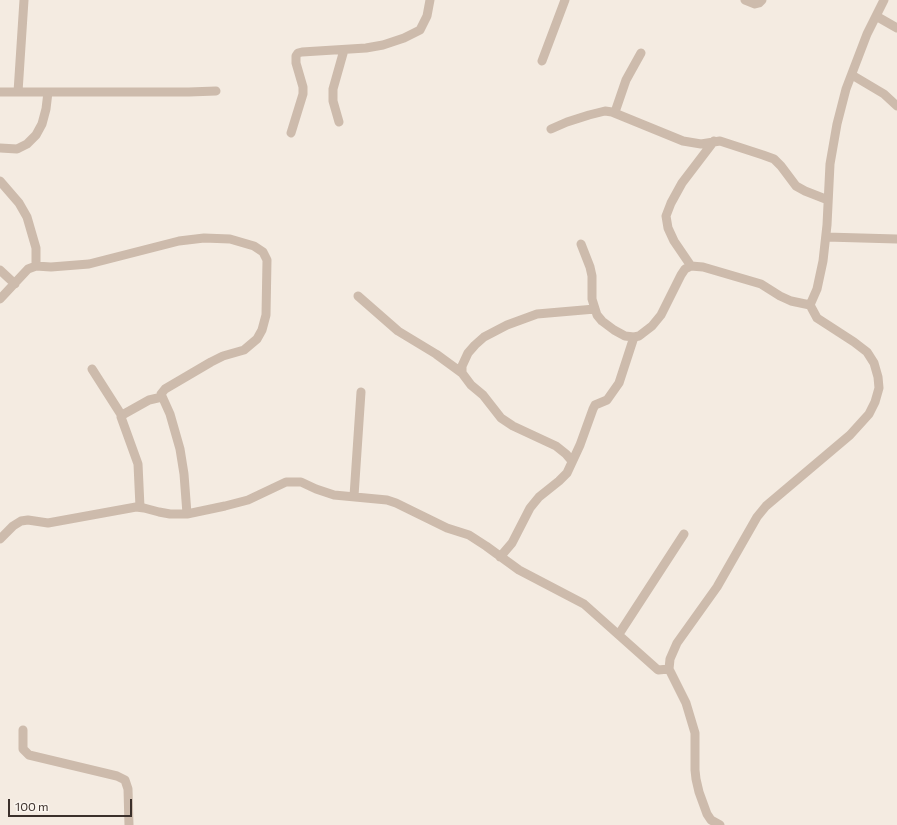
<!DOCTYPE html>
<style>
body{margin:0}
#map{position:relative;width:897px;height:825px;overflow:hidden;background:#f4ebe1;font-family:Commissioner,sans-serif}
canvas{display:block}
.scale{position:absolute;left:8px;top:799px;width:124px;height:18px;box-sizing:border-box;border:2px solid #3b302b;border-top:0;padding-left:5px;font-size:12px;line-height:14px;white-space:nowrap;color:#3b302b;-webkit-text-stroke:3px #fbf5ee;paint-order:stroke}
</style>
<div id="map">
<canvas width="897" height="825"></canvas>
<div class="scale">100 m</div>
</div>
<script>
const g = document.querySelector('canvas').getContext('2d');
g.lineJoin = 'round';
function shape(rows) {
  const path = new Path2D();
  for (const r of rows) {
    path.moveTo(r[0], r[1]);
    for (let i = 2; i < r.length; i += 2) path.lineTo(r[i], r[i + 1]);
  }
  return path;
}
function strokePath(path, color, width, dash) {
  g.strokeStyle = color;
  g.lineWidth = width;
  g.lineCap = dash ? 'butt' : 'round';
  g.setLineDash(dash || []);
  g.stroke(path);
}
strokePath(shape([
 [745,0,755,4,759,3,762,0],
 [876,16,897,28],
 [542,61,565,0],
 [852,75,884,94,897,106],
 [0,92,189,92,216,91],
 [18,92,24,0],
 [615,112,626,80,641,53],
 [339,122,333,101,333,89,344,50],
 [551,129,567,122,589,115,605,111,612,112,683,141,701,144,720,141,763,155,774,159,781,166,796,186,805,191,828,200],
 [291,133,303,94,303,87,296,63,296,56,298,53,302,52,366,48,383,45,404,38,420,30,427,16,430,0],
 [0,148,17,149,27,144,36,135,42,124,46,109,48,92],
 [0,181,19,203,27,217,36,248,36,266],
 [826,237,897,239],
 [581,244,590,267,592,276,592,299,597,315,602,321,614,330,625,336,634,337,639,336,652,326,661,315,681,275,685,269,691,266,703,267,761,284,780,296,791,301,810,305],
 [691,266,674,241,668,228,666,216,671,203,682,183,714,141],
 [0,270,15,284],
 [358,296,398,331,436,354,462,373],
 [0,299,28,269,36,266,51,267,89,264,179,241,204,238,230,239,254,246,263,252,267,260,266,315,262,330,257,339,244,350,223,356,211,362,165,389,161,394,170,414,180,449,184,474,187,514],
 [92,369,122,416],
 [572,461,566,454,556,446,513,426,501,418,483,395,471,385,462,373,462,366,468,353,475,345,484,337,507,325,537,314,595,309],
 [354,496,361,392],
 [140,507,138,464,121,417,124,414,149,400,162,397],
 [0,539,13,526,21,521,28,520,48,523,136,507,144,508,159,512,170,514,187,514,225,506,248,500,286,482,301,482,316,489,334,495,387,500,396,503,447,528,469,535,486,546,519,570,584,604,658,670,669,669],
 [500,557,512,543,530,508,539,497,559,481,567,473,580,445,593,409,595,405,607,400,619,383,634,337],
 [619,634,684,534],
 [23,730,23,749,29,755,117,776,125,780,128,789,129,825],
 [720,825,711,820,707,814,699,792,696,779,695,770,695,733,686,703,669,669,670,659,677,643,717,587,757,517,766,506,850,435,869,414,875,402,879,388,878,377,874,363,867,352,854,342,817,318,810,305,817,289,823,261,827,225,830,164,837,124,846,89,854,68,867,34,884,0]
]), '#cdbbac', 9);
</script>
